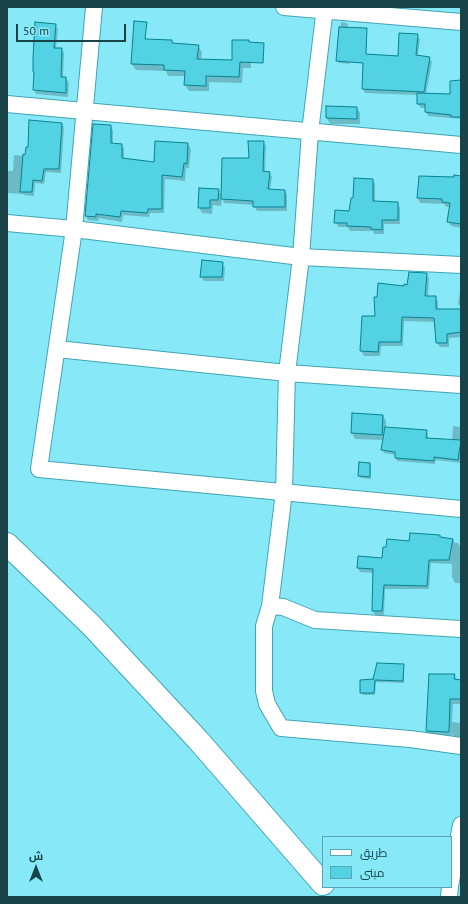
<!DOCTYPE html>
<meta charset="utf-8">
<style>
body{margin:0}
#map{position:relative;width:468px;height:904px;overflow:hidden;background:#87e9f7;font-family:"PT Sans",Cairo,sans-serif}
canvas{display:block}
.frame{position:absolute;inset:0;border:8px solid #194349;pointer-events:none}
.legend{position:absolute;left:322px;top:836px;width:130px;height:52px;box-sizing:border-box;background:#87e9f7;border:1px solid #5ba7b1;margin:0;padding:5px 7px;list-style:none;font-size:12px;color:#194349}
.legend li{display:flex;align-items:center;gap:8px;height:20px}
.legend b{width:20px;border:1px solid #5ba7b1}
.north{position:absolute;left:16px;top:848px;width:40px;height:40px;-webkit-text-stroke:3px #87e9f7;paint-order:stroke;rotate:0deg;font-size:11px;font-weight:700;line-height:16px;text-align:center;color:#194349}
.north::after{content:'';display:block;margin:auto;width:14px;height:18px;background:#194349;clip-path:polygon(50% 0,100% 100%,50% 72%,0 100%)}
.scale{position:absolute;left:16px;top:24px;width:110px;height:18px;box-sizing:border-box;border:2px solid #194349;border-top:0;padding-left:5px;font-size:12px;line-height:14px;white-space:nowrap;color:#194349;-webkit-text-stroke:3px #87e9f7;paint-order:stroke}
</style>
<div id="map">
<canvas width="468" height="904"></canvas>
<div class="frame"></div>
<ul class="legend">
<li><b style="height:5px;background:#fff"></b>طريق</li>
<li><b style="height:11px;background:#53d2e3"></b>مبنى</li>
</ul>
<div class="north">ش</div>
<div class="scale">50 m</div>
</div>
<script>
const g = document.querySelector('canvas').getContext('2d');
g.lineJoin = 'round';
function fillPath(path, color) {
  g.fillStyle = color;
  g.fill(path, 'evenodd');
}
function shape(rows) {
  const path = new Path2D();
  for (const r of rows) {
    path.moveTo(r[0], r[1]);
    for (let i = 2; i < r.length; i += 2) path.lineTo(r[i], r[i + 1]);
  }
  return path;
}
function strokePath(path, color, width, dash) {
  g.strokeStyle = color;
  g.lineWidth = width;
  g.lineCap = dash ? 'butt' : 'round';
  g.setLineDash(dash || []);
  g.stroke(path);
}
fillPath(shape([
 [341,22,347,23,348,26,350,64,339,63,337,61],
 [55,25,58,29,56,49,61,49,64,53,63,78,66,78,69,83,68,97,36,94,34,90,35,74,34,72],
 [417,35,420,39,418,56,429,58,432,62,426,94,451,95,461,81,461,119,428,116,426,112,426,108,421,108,418,104,418,95,365,93,363,89,399,57],
 [145,37,147,41,172,41,173,44,198,46,202,52,201,60,232,61,251,48,251,68,243,68,242,83,209,82,209,91,189,91,185,85,185,76,168,76,166,71,136,70,132,64],
 [327,107,357,108,360,113,360,124,330,124,327,118],
 [62,124,64,128,61,173,46,172,44,184,35,183,34,196,24,195,23,194,7,193,7,171,13,171,14,155,26,156],
 [111,126,113,131,113,144,122,145,124,149,124,159,155,163,188,144,191,149,189,168,186,168,185,181,165,179,164,213,150,213,149,217,123,215,122,222,99,218,98,221,88,220,86,216],
 [263,142,266,146,265,172,269,173,272,177,270,190,285,191,287,195,287,211,257,211,254,205,224,203,222,198,221,206,213,205,212,214,202,213,199,207,218,190,222,196],
 [461,179,461,228,451,226,448,221,450,207,446,207,444,204,420,203,418,198],
 [373,180,375,184,375,203,398,203,400,208,400,224,384,224,384,234,374,234,373,231,350,231,348,227,338,227,336,222,350,212,354,199],
 [222,263,225,268,224,281,204,281,201,276],
 [427,274,429,278,428,297,435,297,438,301,438,310,461,310,461,337,449,338,449,347,440,347,437,343,436,322,404,321,403,346,381,346,380,356,364,356,361,351,363,317,376,317,405,287],
 [460,291,461,291,461,307,458,304],
 [353,414,383,416,386,421,386,428,426,430,428,434,428,440,452,441,453,426,461,427,461,463,436,460,435,464,397,461,396,458,396,455,384,453,383,450,384,440,355,439,352,433],
 [370,464,371,466,371,479,361,478,359,476],
 [439,536,441,538,453,540,455,543,458,543,460,547,461,583,455,583,452,577,452,564,431,563,429,589,385,589,384,615,375,615,373,611,374,573,360,572,358,568,383,559,410,542],
 [378,664,403,665,404,668,404,683,376,682,375,695,363,695,361,693,375,680],
 [454,675,457,680,461,681,461,704,453,704,452,722,461,723,461,739,455,739,452,733,452,736,429,735,427,731]
]), '#0003');
const building = shape([
 [134,21,147,22,145,39,172,40,172,43,199,45,197,59,232,60,232,40,249,40,249,42,264,43,263,63,240,62,239,77,206,76,206,86,184,85,185,71,164,70,164,65,131,64,134,21],
 [35,22,56,24,54,48,62,48,61,77,66,77,66,93,33,90,34,72,33,72,33,58,35,22],
 [339,27,367,28,366,54,398,56,399,33,418,34,416,55,430,57,424,92,362,89,363,63,336,61,339,27],
 [461,80,461,117,451,117,451,115,425,112,425,104,417,104,417,93,450,94,450,81,461,80],
 [326,106,357,107,357,119,326,118,326,106],
 [29,120,62,123,59,169,44,169,42,181,33,180,32,192,20,192,23,154,25,155,26,147,28,147,29,120],
 [93,124,111,125,111,143,122,144,122,158,154,162,155,141,188,143,187,164,184,163,182,177,162,175,162,209,148,209,147,213,121,211,120,217,96,214,96,217,85,216,93,124],
 [248,141,264,141,263,171,270,172,268,189,285,190,285,207,253,207,253,201,221,199,222,158,249,158,248,141],
 [454,175,461,176,461,224,447,222,450,203,442,202,442,199,417,198,419,176,454,177,454,175],
 [354,178,373,179,373,201,398,202,398,220,382,220,382,230,371,229,371,227,347,226,347,223,334,223,335,210,349,211,351,198,353,198,354,178],
 [199,188,219,189,218,200,210,200,210,208,198,208,199,188],
 [202,260,223,262,222,277,200,277,202,260],
 [409,272,427,273,425,296,436,296,436,309,461,309,461,332,447,334,447,343,436,343,434,318,402,317,401,342,379,342,378,352,360,351,362,316,375,316,374,297,377,297,378,283,404,286,404,284,407,285,409,272],
 [352,413,383,415,382,435,351,433,352,413],
 [385,427,427,430,426,438,461,440,458,460,434,457,434,461,395,458,395,452,381,450,385,427],
 [359,462,370,463,370,477,358,476,359,462],
 [410,533,440,535,440,537,453,539,449,560,429,560,427,586,384,585,382,611,372,611,373,569,357,568,358,556,382,558,383,547,386,547,387,539,409,541,410,533],
 [377,663,404,664,403,681,375,680,374,693,360,693,360,680,374,679,373,679,377,663],
 [429,674,455,674,454,679,461,680,461,699,450,699,449,732,426,731,429,674]
]);
fillPath(building, '#53d2e3');
strokePath(building, '#07828f', 1);
const minor = shape([
 [94,7,74,229,39,469,461,509],
 [284,7,461,22],
 [325,7,310,132,301,257,287,373,284,492,270,606,264,626,264,691,267,704,281,728,410,739,461,746],
 [7,104,461,145],
 [7,223,74,229,301,257,461,265],
 [57,349,287,373,461,385],
 [270,606,283,607,315,620,461,629],
 [451,882,454,861,461,825],
 [449,897,450,887]
]);
const trunk = shape([
 [7,544,92,626,198,740,323,884]
]);
strokePath(minor, '#40a5b2', 18);
strokePath(trunk, '#40a5b2', 24);
strokePath(minor, '#fff', 16);
strokePath(trunk, '#fff', 22);
</script>
